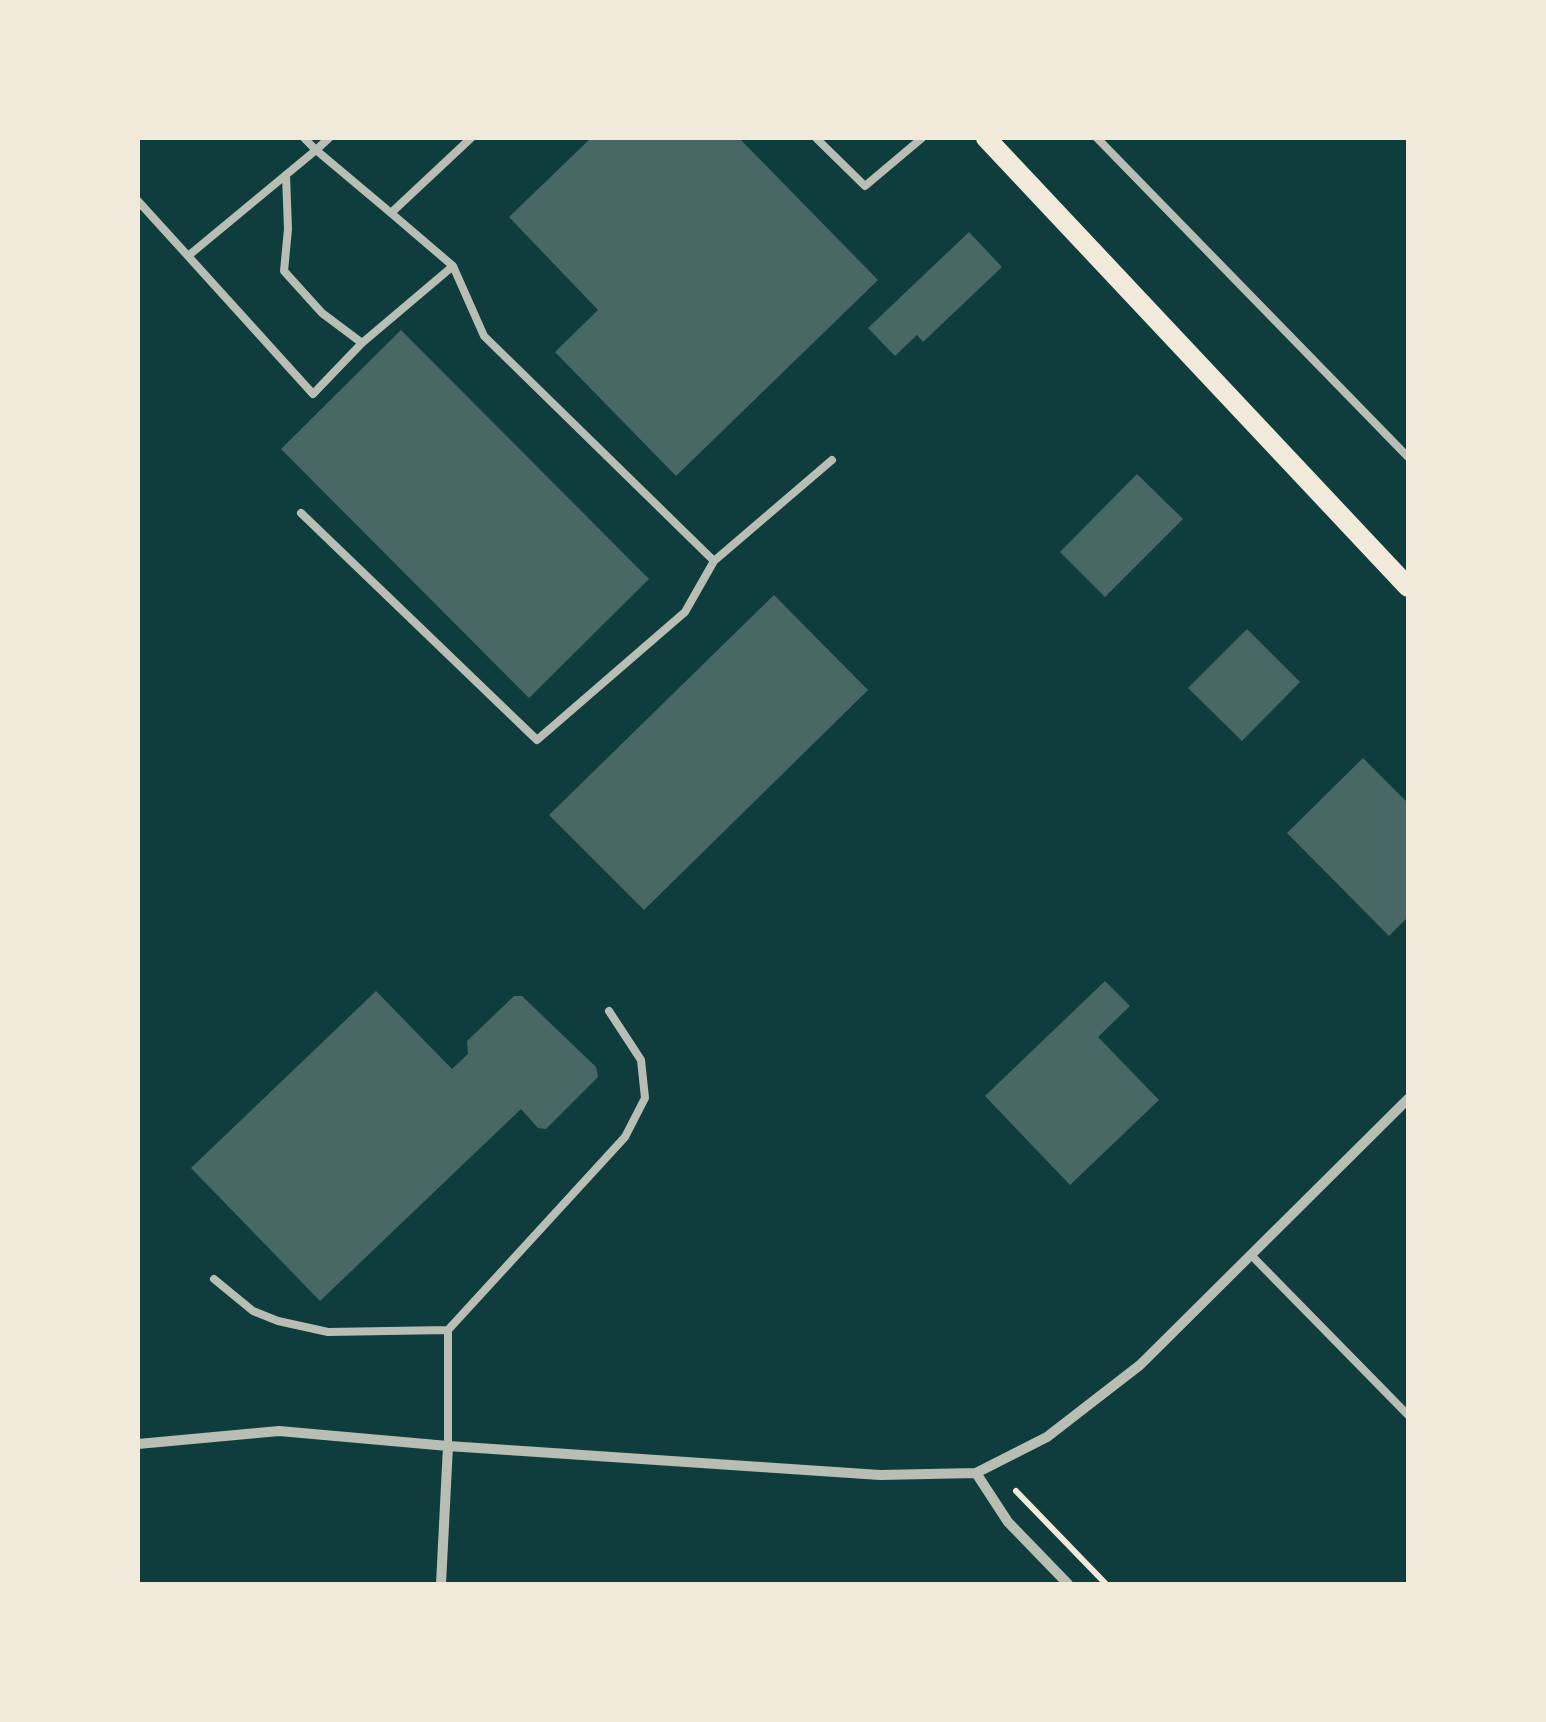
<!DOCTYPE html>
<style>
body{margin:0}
#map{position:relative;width:1546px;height:1722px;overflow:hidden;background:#0f3d3e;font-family:Arial,sans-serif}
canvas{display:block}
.frame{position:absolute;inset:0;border:140px solid #f1e9da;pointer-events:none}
</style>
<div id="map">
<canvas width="1546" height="1722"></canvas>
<div class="frame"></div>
</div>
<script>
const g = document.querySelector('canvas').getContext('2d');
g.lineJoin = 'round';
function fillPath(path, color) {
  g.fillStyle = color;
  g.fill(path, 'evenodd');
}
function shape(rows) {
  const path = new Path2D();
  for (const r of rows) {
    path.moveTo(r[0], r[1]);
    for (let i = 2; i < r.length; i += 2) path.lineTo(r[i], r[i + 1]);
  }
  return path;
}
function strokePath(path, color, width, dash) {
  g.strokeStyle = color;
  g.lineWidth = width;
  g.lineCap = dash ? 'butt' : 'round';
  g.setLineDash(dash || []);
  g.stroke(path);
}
fillPath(shape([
 [591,138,739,138,878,280,676,476,555,352,598,310,509,217],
 [969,232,1002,267,923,342,917,335,895,356,868,328],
 [401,330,649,579,529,698,281,449],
 [1137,474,1183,519,1105,597,1060,552],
 [774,595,868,690,644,910,549,815],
 [1247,629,1300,682,1242,741,1188,688],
 [1363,758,1408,803,1408,917,1389,936,1287,833],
 [1105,981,1130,1006,1098,1037,1159,1100,1070,1185,985,1096],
 [376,991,452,1069,468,1054,467,1041,514,996,522,996,596,1067,598,1077,546,1129,538,1128,521,1109,320,1301,191,1168]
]), '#486865');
strokePath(shape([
 [1016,1491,1106,1584]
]), '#f1e9da', 6);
strokePath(shape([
 [304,138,316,150,329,138],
 [816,138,865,186,922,138],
 [1097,138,1408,457],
 [286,175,288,229,284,271,322,313,362,343],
 [138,201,188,256,316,150,391,213,471,138],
 [391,213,453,266,484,336,714,561,832,460],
 [188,256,313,394,362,343,453,266],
 [301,513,537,740,685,612,714,561],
 [1252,1256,1408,1415],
 [214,1279,253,1311,278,1321,328,1332,448,1330],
 [448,1446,448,1330,625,1137,645,1098,641,1060,609,1011]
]), '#b8beb3', 8);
strokePath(shape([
 [138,1444,279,1431,448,1446,880,1475,976,1473,1047,1437,1140,1365,1408,1099],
 [976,1473,1008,1522,1068,1584],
 [441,1584,448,1446]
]), '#b8beb3', 10);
strokePath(shape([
 [986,138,1408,587]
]), '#f1e9da', 20);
</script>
